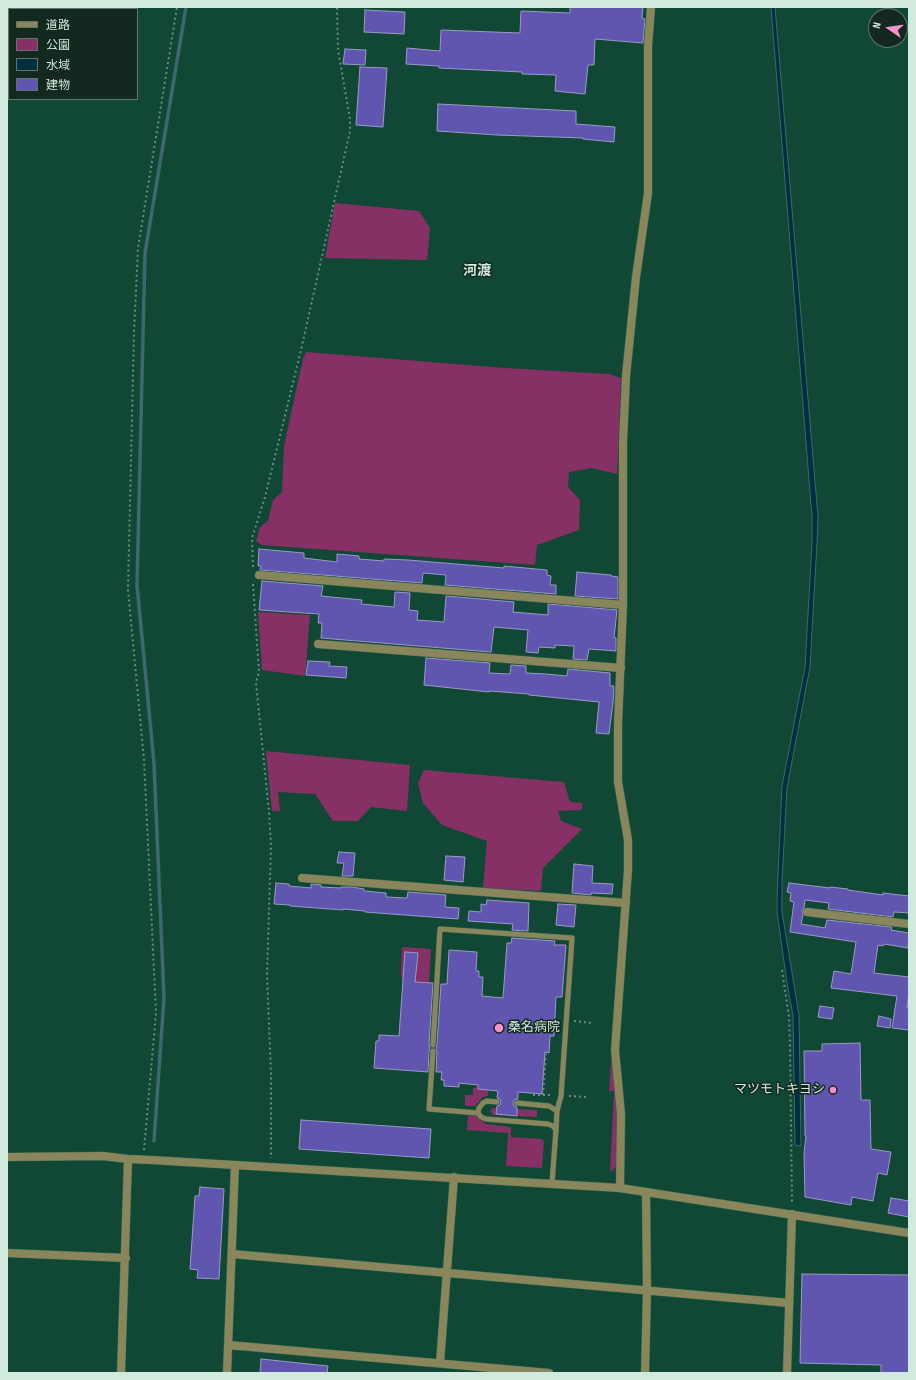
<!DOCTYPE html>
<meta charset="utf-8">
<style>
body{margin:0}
#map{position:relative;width:916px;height:1380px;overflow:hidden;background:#114835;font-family:"Sofia Sans Condensed","Noto Sans JP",sans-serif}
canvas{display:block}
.frame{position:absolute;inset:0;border:8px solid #d0eade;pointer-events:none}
.legend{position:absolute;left:8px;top:8px;width:130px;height:92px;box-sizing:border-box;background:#132920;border:1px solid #5f766c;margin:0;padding:5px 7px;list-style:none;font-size:12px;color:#d0eade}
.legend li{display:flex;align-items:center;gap:8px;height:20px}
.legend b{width:20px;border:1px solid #5f766c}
.north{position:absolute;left:868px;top:8px;width:40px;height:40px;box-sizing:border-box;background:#132920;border:1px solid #5f766c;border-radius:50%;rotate:283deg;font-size:11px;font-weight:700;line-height:16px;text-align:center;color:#d0eade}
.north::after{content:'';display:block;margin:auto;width:14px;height:18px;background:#f890cb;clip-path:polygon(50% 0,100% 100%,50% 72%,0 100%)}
</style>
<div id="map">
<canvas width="916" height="1380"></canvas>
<div class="frame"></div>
<ul class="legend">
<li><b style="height:5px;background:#88865a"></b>道路</li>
<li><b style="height:11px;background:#863065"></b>公園</li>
<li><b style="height:11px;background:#002f3e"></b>水域</li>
<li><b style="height:11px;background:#6055af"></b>建物</li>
</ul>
<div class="north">N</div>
</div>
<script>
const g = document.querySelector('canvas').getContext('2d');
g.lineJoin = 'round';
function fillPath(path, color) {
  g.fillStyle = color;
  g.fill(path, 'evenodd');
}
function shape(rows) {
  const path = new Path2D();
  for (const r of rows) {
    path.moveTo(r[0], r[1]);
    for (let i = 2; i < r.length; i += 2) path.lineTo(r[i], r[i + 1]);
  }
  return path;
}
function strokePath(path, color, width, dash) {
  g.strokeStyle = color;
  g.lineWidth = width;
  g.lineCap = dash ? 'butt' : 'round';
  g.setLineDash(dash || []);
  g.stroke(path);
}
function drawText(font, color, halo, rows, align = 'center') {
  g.font = font + ' "Sofia Sans Condensed","Noto Sans JP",sans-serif';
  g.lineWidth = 3;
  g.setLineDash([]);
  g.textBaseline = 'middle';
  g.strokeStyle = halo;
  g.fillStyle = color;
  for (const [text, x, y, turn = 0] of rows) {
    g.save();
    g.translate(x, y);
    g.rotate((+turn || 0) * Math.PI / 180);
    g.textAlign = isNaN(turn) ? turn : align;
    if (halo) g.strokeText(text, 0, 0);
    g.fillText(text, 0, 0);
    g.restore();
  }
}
fillPath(shape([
 [335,203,419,211,430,228,427,260,325,258],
 [306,352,505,368,609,374,621,378,617,474,592,468,569,472,568,487,580,500,579,530,537,545,535,565,262,545,256,541,260,527,268,521,273,500,282,492,284,446,303,359],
 [258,612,310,615,305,676,262,670],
 [266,751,410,765,407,811,371,807,358,821,333,821,315,794,278,792,280,811,272,811],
 [424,770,564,782,570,802,582,803,582,810,558,811,561,821,582,829,543,868,541,891,483,888,487,841,442,825,423,803,418,783],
 [402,947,431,949,429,983,403,981,401,975],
 [612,1051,618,1113,617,1166,610,1172,614,1091,609,1091],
 [476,1087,478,1087,478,1089,488,1090,488,1096,483,1097,475,1106,466,1106,465,1104,465,1095,473,1095,473,1088,476,1088],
 [493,1108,537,1110,537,1117,493,1115,490,1111],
 [470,1115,475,1115,479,1119,486,1124,511,1127,511,1137,541,1139,544,1141,542,1168,506,1166,508,1133,467,1130,468,1116]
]), '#863065');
const water = shape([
 [771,7,775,7,818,517,817,543,810,667,787,788,782,880,782,912,799,1015,801,1146,795,1145,793,1015,787,983,777,912,777,899,782,786,805,667,812,543,812,517,771,7]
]);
fillPath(water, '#002f3e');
strokePath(water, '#3e676e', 1);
strokePath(shape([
 [154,1141,164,998,154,763,137,585,145,253,186,7]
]), '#3e676e', 3.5);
const building = shape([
 [570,7,643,7,642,18,645,19,643,43,595,39,594,65,588,65,585,94,555,91,556,75,522,74,522,72,439,68,439,66,406,64,407,48,440,51,441,30,520,33,521,11,570,13,570,7],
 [365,10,405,12,404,34,364,32,365,10],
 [345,49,366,50,365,65,343,64,345,49],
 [360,67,387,68,383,127,356,125,360,67],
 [438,104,576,111,576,124,615,127,614,142,583,139,583,138,497,135,437,131,438,104],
 [259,549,304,553,304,558,337,562,337,554,359,556,359,559,384,561,384,559,408,560,504,568,504,566,547,570,547,575,551,576,550,585,556,585,556,594,445,585,446,575,423,573,422,583,260,570,261,566,258,566,259,549],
 [577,572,611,575,611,576,618,577,618,599,575,596,577,572],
 [262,581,323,586,321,596,362,600,361,604,394,607,395,592,410,593,409,610,418,611,417,620,444,622,446,596,514,602,513,612,548,615,548,604,617,610,614,638,616,638,616,651,589,649,587,660,573,659,574,646,555,645,555,648,539,647,538,653,526,652,528,630,494,627,491,652,321,638,322,623,318,623,319,614,259,610,262,581],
 [426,658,490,663,489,673,510,674,511,665,526,666,526,673,546,674,567,676,568,669,610,673,610,686,614,686,613,703,609,734,596,733,599,702,529,695,529,694,489,691,489,692,424,685,426,658],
 [308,661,330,662,329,666,347,667,346,678,306,675,308,661],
 [339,852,355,853,353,876,342,876,344,863,337,863,339,852],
 [446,856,465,857,463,882,444,880,446,856],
 [574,864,593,866,592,883,613,884,612,894,591,893,591,895,572,893,574,864],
 [276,883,289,884,289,886,311,888,311,884,321,885,321,887,341,888,341,887,352,887,364,889,364,891,386,893,386,897,407,898,408,892,446,895,445,907,459,908,458,919,365,912,365,911,343,909,343,910,290,906,290,905,274,904,276,883],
 [789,883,830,888,830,887,848,889,848,890,883,895,883,893,909,896,909,913,894,912,893,917,828,909,829,903,805,900,804,908,802,911,803,915,801,924,825,928,827,920,892,927,891,930,909,933,908,948,884,944,883,946,878,945,874,973,909,977,909,992,907,1008,909,1008,909,1030,892,1028,897,996,831,988,834,971,851,974,856,942,790,932,794,902,790,901,791,893,787,892,789,883],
 [487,900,529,903,528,931,512,930,513,924,468,921,469,911,481,912,481,904,486,905,487,900],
 [558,904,576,905,574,927,556,925,558,904],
 [512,938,555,941,554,945,566,945,562,997,556,997,554,1036,550,1036,549,1053,545,1052,542,1094,518,1092,518,1099,514,1100,513,1103,514,1106,517,1107,517,1116,496,1114,497,1106,500,1105,501,1102,500,1099,497,1098,498,1091,478,1089,478,1085,459,1083,459,1087,444,1086,444,1080,441,1080,442,1072,436,1072,437,1051,436,1048,437,1045,441,984,447,984,449,950,477,952,476,971,479,971,479,977,483,977,482,996,503,998,507,943,511,943,512,938],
 [405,952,418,953,415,982,433,983,429,1045,430,1048,429,1051,428,1072,374,1068,376,1041,379,1041,379,1035,399,1036,405,952],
 [820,1006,834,1008,832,1019,818,1017,820,1006],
 [879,1016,891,1019,890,1028,877,1026,879,1016],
 [860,1043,861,1100,870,1100,871,1149,891,1152,887,1175,878,1173,873,1201,852,1197,851,1205,805,1197,804,1153,806,1136,805,1136,804,1051,822,1051,822,1044,860,1043],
 [301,1120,431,1129,429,1158,299,1149,301,1120],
 [200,1187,224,1189,219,1279,197,1278,198,1270,190,1269,195,1196,199,1196,200,1187],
 [891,1198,909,1201,909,1217,888,1213,891,1198],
 [802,1274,909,1275,909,1373,881,1373,881,1365,800,1363,802,1274],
 [261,1359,328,1366,327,1373,260,1373,261,1359]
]);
fillPath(building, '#6055af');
strokePath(building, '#9b9ac7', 1);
const service = shape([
 [433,1045,440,929,572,938,561,1096,557,1111,556,1130],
 [433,1051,429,1109,478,1113,481,1117,486,1119,548,1124,553,1126,556,1130,552,1183],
 [517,1103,549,1106,557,1111],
 [478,1113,479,1108,483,1103,487,1101,497,1102]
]);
const minor = shape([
 [259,575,623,605],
 [318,644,621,668],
 [302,878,626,903],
 [807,912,909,924],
 [620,1188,621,1114,615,1050,628,870,628,840,618,782,618,724,623,605,623,442,626,376,636,277,648,193,648,47,651,7],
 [232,1254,789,1303],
 [228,1345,549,1373],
 [440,1363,454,1177],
 [227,1373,235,1165],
 [645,1373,647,1290,646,1192]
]);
const tertiary = shape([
 [7,1157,103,1156,128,1159,151,1160,620,1188,909,1233],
 [7,1253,126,1258],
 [121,1373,128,1159],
 [787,1373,792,1214]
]);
strokePath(service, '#336553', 6);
strokePath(minor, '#336553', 9);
strokePath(tertiary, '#336553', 9);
strokePath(shape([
 [7,8,7,7],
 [253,567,252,538,265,497,301,350,350,131,350,119,338,50,337,7],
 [253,584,259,672,256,683,269,812,271,846,267,975,271,1074,271,1158],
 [782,970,789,1017,790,1044,792,1204],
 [574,1021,592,1023],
 [533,1095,543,1095,546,1054],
 [543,1095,552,1095],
 [569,1096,587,1097],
 [144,1150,156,1013,144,760,128,590,134,332,138,248,177,7]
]), '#658f80', 2, [2, 3]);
strokePath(service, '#88865a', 5);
strokePath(minor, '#88865a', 8);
strokePath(tertiary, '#88865a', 8);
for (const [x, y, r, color] of [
 [499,1028,5,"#f890cb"],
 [833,1090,4,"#f890cb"]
]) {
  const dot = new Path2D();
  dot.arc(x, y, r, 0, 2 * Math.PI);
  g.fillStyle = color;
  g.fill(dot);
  strokePath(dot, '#132920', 1.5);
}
drawText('13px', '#d0eade', '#132920', [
 ["桑名病院",508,1028],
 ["マツモトキヨシ",825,1090,"right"]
], 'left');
drawText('bold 14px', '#d0eade', '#132920', [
 ["河渡",477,271]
]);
</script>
